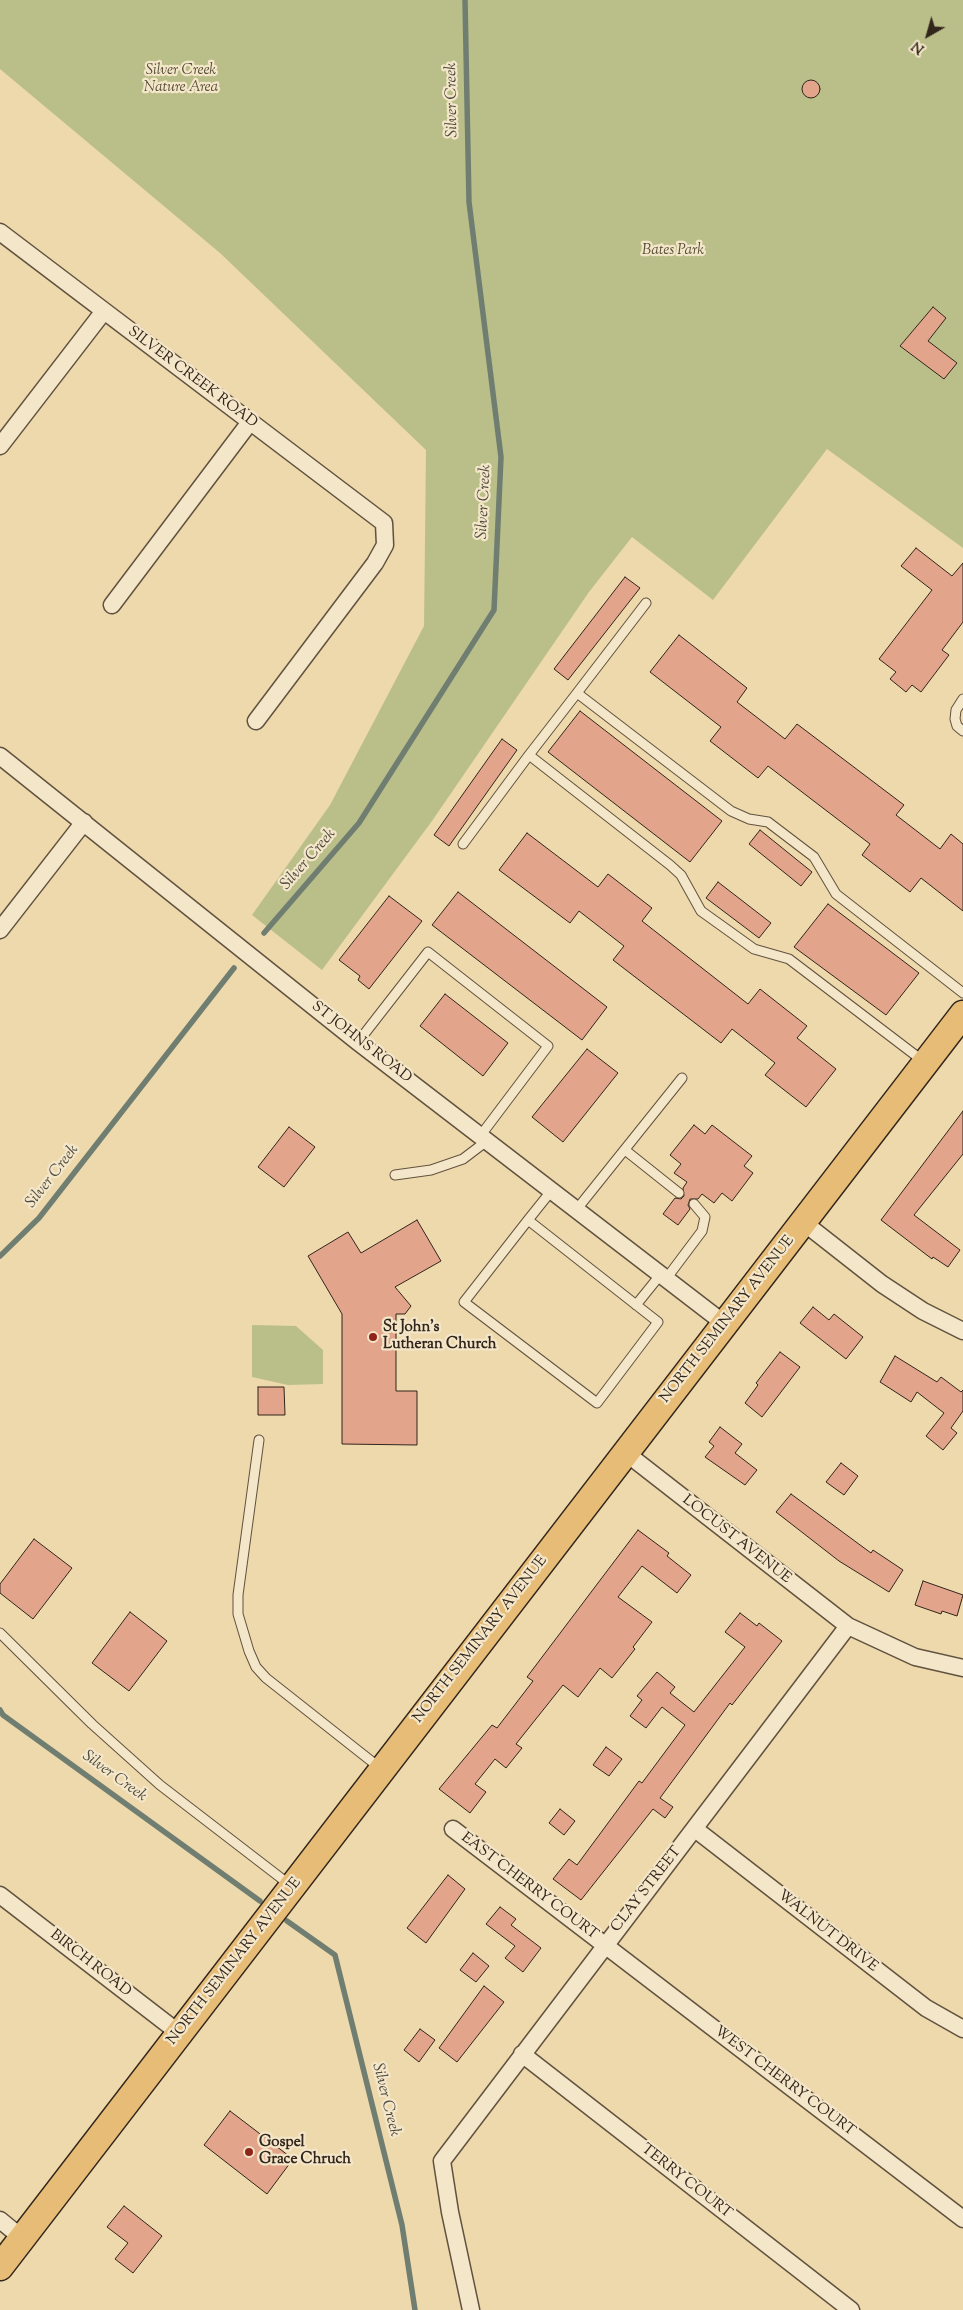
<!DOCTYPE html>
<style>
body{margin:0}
#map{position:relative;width:963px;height:2310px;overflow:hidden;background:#eed9ac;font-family:"Sorts Mill Goudy",serif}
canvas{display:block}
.north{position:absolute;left:903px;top:10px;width:50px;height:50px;-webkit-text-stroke:4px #f4e6c9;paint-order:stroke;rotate:218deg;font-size:14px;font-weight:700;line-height:20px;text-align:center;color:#32251b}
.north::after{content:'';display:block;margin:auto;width:18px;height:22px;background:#32251b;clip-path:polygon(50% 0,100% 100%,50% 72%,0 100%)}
</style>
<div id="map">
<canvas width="963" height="2310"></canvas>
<div class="north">N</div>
</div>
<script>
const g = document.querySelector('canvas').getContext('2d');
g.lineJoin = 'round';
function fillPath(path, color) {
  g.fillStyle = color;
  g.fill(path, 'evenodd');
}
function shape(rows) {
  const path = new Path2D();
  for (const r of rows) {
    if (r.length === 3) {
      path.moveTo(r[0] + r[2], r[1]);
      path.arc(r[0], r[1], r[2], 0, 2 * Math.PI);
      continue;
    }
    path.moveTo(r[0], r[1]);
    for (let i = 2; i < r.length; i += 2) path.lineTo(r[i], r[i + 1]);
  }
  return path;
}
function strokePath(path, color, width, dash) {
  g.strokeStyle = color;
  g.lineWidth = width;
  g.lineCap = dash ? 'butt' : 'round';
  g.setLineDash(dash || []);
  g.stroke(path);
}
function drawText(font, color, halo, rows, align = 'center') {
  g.font = font + ' "Sorts Mill Goudy",serif';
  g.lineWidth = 4.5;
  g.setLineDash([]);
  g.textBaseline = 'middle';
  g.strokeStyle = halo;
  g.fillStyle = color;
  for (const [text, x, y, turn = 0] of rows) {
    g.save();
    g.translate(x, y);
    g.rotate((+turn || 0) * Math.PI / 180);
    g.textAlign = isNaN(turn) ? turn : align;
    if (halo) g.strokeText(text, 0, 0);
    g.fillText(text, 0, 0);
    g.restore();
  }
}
fillPath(shape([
 [0,0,963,0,963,548,827,449,713,600,632,537,589,592,432,821,322,970,252,915,330,805,424,626,426,450,220,253,0,69],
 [252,1325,296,1326,323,1350,323,1384,288,1385,252,1377]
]), '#babf89');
strokePath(shape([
 [264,933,359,823,494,610,501,457,469,202,465,0],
 [0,1256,39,1218,234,968],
 [0,1710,3,1715,260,1901],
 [287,1921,335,1955,402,2225,415,2310]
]), '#707e72', 5.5);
const building = shape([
 [811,89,9],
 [933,307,946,318,928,341,957,363,944,379,900,346,933,307],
 [916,548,952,576,963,563,963,622,942,650,949,655,921,692,912,685,906,692,890,679,896,672,879,659,932,590,901,566,916,548],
 [625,577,640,588,568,680,554,669,625,577],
 [679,635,747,688,737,702,785,739,797,724,904,805,896,815,940,849,951,834,963,844,963,911,921,878,910,892,862,855,870,844,768,766,758,778,710,741,721,727,650,672,679,635],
 [580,711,722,821,690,862,548,752,580,711],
 [502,739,517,750,449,846,434,835,502,739],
 [760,830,812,872,801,886,749,844,760,830],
 [527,833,598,887,608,874,652,908,642,921,748,1004,760,989,807,1026,797,1038,836,1069,806,1107,765,1075,775,1063,732,1029,721,1043,613,960,624,946,579,911,570,923,499,870,527,833],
 [718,882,771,923,759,938,706,898,718,882],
 [458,892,607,1007,582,1040,432,925,458,892],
 [389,896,422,921,369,989,358,980,360,976,339,960,389,896],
 [828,904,919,973,886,1015,794,947,828,904],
 [445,994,508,1043,483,1076,420,1026,445,994],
 [587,1049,618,1073,563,1142,532,1117,587,1049],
 [963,1111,963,1154,914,1215,960,1250,948,1267,933,1257,932,1259,881,1220,963,1111],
 [694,1125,705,1134,712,1125,752,1156,744,1166,753,1173,732,1201,722,1193,714,1203,702,1194,698,1199,690,1199,688,1205,690,1209,678,1225,663,1214,675,1198,681,1199,684,1196,683,1188,687,1182,674,1173,681,1164,670,1155,694,1125],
 [289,1127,315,1147,284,1187,258,1167,289,1127],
 [417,1220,441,1261,395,1287,411,1306,405,1314,396,1314,396,1391,417,1391,417,1445,342,1444,342,1314,308,1256,348,1232,361,1253,417,1220],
 [813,1307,829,1320,834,1314,863,1337,846,1359,800,1323,813,1307],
 [780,1352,800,1367,762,1417,745,1403,758,1385,756,1383,780,1352],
 [895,1356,937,1382,941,1377,961,1392,963,1390,963,1411,951,1428,957,1433,943,1450,926,1436,944,1413,917,1392,911,1402,880,1382,895,1356],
 [258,1387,284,1387,285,1415,258,1415,258,1387],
 [720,1427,742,1444,735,1453,757,1470,745,1485,705,1457,714,1446,709,1442,720,1427],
 [841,1463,858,1476,844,1495,826,1482,841,1463],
 [791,1494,871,1553,873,1550,903,1570,889,1592,839,1561,776,1512,791,1494],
 [638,1530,669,1553,667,1556,691,1575,677,1593,642,1566,618,1597,652,1622,633,1647,635,1649,612,1678,600,1668,578,1697,563,1685,516,1744,522,1748,506,1768,495,1759,475,1784,486,1792,470,1813,439,1789,492,1725,497,1728,533,1681,527,1677,638,1530],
 [34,1539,72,1568,33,1619,0,1593,0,1584,34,1539],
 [923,1581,963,1595,957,1616,942,1611,941,1614,915,1605,923,1581],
 [130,1612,167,1641,129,1691,92,1663,130,1612],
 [740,1613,757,1626,759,1623,782,1641,732,1705,730,1703,660,1798,673,1807,665,1818,653,1809,581,1900,553,1879,569,1859,577,1865,639,1781,642,1783,685,1725,662,1707,646,1728,630,1716,642,1700,637,1696,657,1672,675,1687,670,1693,694,1712,745,1647,725,1632,740,1613],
 [606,1747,622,1759,609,1776,593,1765,606,1747],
 [560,1809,575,1821,564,1835,549,1823,560,1809],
 [448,1875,465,1889,426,1943,407,1928,448,1875],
 [500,1907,516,1919,511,1925,541,1948,523,1972,505,1958,515,1946,486,1924,500,1907],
 [473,1953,489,1966,476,1982,460,1970,473,1953],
 [484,1986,504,2002,457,2062,439,2048,484,1986],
 [420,2029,435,2040,419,2062,404,2050,420,2029],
 [230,2111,293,2159,267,2194,204,2145,230,2111],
 [124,2206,162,2236,133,2273,115,2259,128,2243,107,2227,124,2206]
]);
fillPath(building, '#e2a48b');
strokePath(building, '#32251b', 1);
const service = shape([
 [577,693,646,603],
 [963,699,956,710,955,719,957,726,963,731],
 [463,844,529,755],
 [358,1042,428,952,548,1046,481,1135],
 [923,1061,789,959,754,949,701,911,681,875,670,865,529,755,577,693,731,811,749,819,768,822,814,857,836,894,963,993],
 [625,1150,679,1193],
 [395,1175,431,1170,463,1159,488,1140],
 [577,1209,682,1078],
 [528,1220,658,1322,597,1403,464,1302,528,1220,552,1190],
 [666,1279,702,1231,705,1217,694,1204],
 [636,1305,661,1274],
 [259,1440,238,1595,238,1614,249,1651,256,1667,266,1678,380,1768],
 [0,1633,92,1724,160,1785,290,1885]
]);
const minor = shape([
 [0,232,384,523,385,545,375,563,256,721],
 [0,446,104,311],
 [112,605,250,422],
 [0,756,358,1042,725,1324],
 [0,930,84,822],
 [803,1222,882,1284,923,1311,963,1331],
 [626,1453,848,1626,915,1657,963,1668],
 [453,1829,963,2219],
 [695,1829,926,2008,963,2029],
 [0,1895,179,2033],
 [522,2054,851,2310],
 [0,2220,22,2238],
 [471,2310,450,2212,442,2161,848,1626]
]);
const primary = shape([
 [0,2267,963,1014]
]);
strokePath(service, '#61523f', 11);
strokePath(minor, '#61523f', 19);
strokePath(primary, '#32251b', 29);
strokePath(service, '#f4e6c9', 9);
strokePath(minor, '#f4e6c9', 16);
strokePath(primary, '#e7bc76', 26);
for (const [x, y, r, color] of [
 [373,1337,5,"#8f2418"],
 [249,2152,5,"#8f2418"]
]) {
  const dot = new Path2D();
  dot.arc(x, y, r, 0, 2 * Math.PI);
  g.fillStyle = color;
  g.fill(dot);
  strokePath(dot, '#f4e6c9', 2);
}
drawText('italic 15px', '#544c36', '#f4e6c9', [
 ["Silver Creek",181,71],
 ["Nature Area",181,88],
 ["Bates Park",673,251]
]);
drawText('15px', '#32251b', '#f4e6c9', [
 ["SILVER CREEK ROAD",192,378,37],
 ["ST JOHNS ROAD",361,1043,38],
 ["NORTH SEMINARY AVENUE",728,1320,-52],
 ["LOCUST AVENUE",736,1540,38],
 ["NORTH SEMINARY AVENUE",481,1640,-52],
 ["EAST CHERRY COURT",529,1887,37],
 ["CLAY STREET",647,1890,-52],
 ["WALNUT DRIVE",827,1932,38],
 ["NORTH SEMINARY AVENUE",235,1962,-52],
 ["BIRCH ROAD",90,1964,38],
 ["WEST CHERRY COURT",784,2082,37],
 ["TERRY COURT",686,2182,38]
]);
drawText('bold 15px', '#32251b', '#f4e6c9', [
 ["St John's",383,1328],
 ["Lutheran Church",383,1345],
 ["Gospel",259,2143],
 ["Grace Chruch",259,2160]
], 'left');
drawText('italic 16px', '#4c4a3f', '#f4e6c9', [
 ["Silver Creek",453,100,-91],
 ["Silver Creek",485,502,-87],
 ["Silver Creek",309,860,-49],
 ["Silver Creek",53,1177,-52],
 ["Silver Creek",114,1777,36],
 ["Silver Creek",385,2100,76]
]);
</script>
